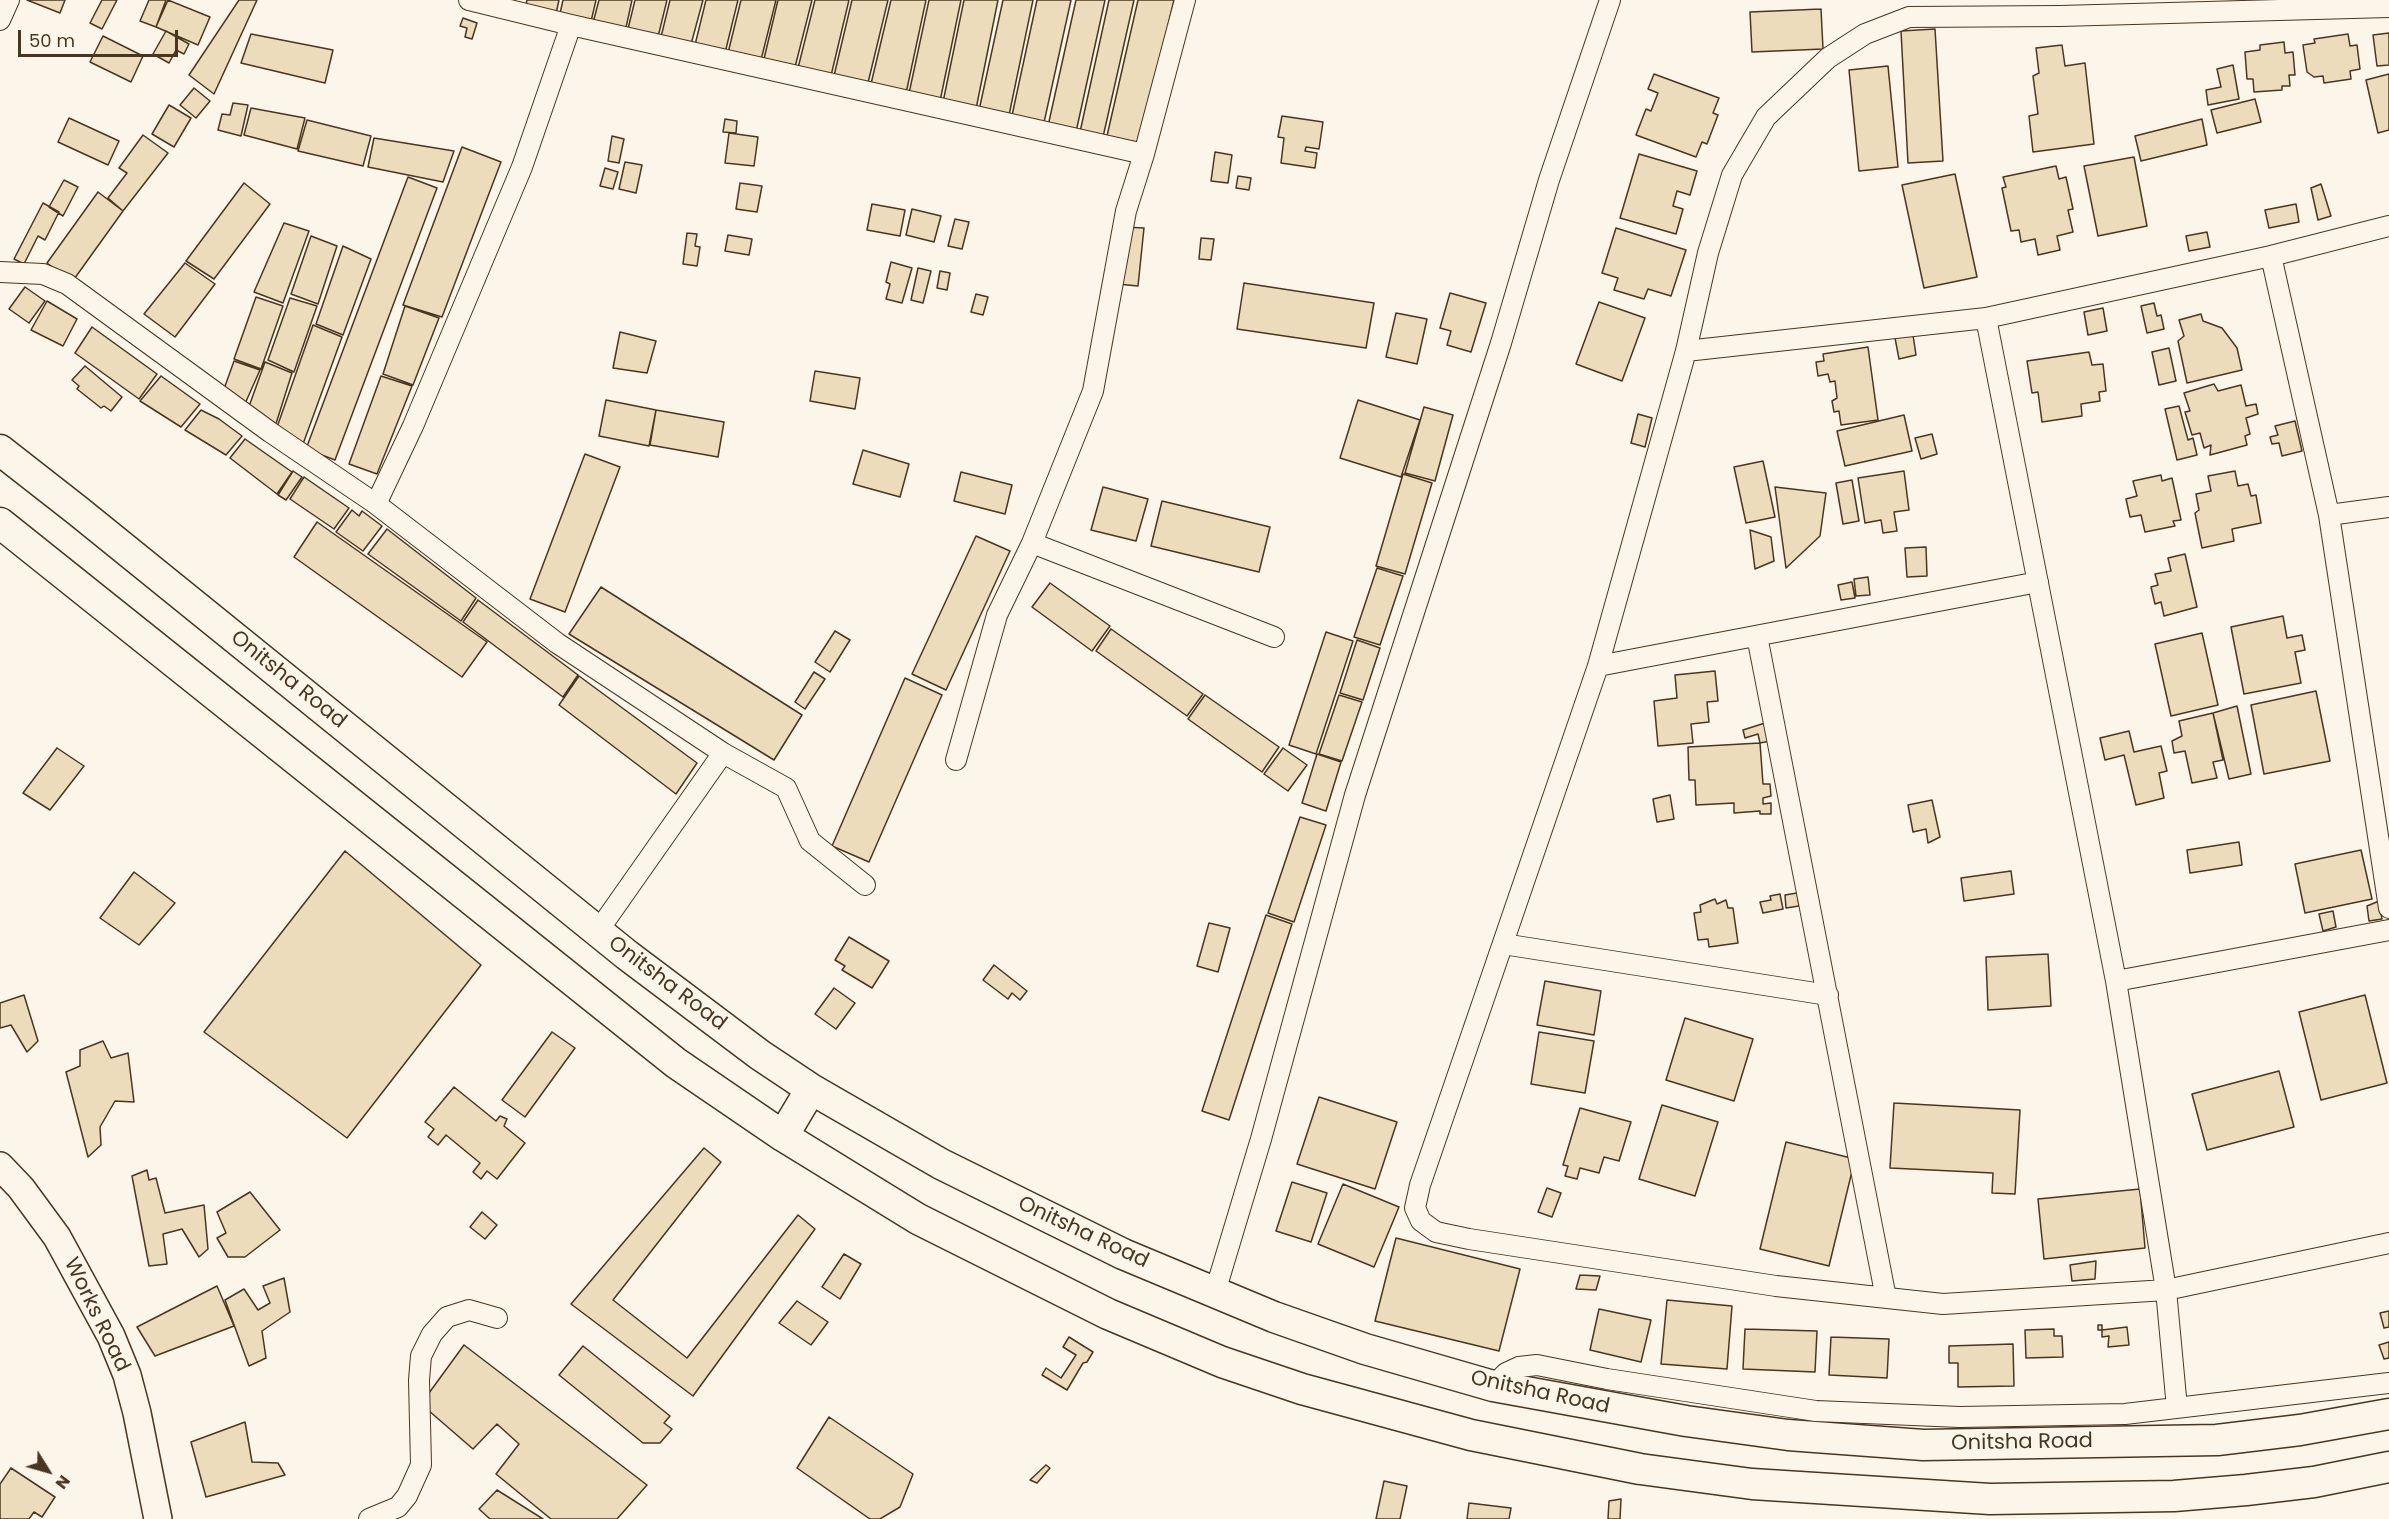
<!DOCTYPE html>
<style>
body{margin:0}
#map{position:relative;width:2389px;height:1519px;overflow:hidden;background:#fbf6e9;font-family:Poppins,sans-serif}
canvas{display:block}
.north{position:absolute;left:18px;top:1441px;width:60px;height:60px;-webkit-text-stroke:4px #fbf6e9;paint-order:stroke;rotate:127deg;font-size:16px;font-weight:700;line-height:24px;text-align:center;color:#4a3520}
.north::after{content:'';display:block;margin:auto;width:21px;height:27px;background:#4a3520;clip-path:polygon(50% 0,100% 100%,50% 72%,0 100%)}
.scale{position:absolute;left:18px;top:30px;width:160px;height:27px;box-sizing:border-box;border:3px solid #4a3520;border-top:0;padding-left:8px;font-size:18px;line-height:21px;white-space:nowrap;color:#4a3520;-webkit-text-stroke:4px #fbf6e9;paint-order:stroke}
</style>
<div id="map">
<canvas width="2389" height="1519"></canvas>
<div class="north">N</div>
<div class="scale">50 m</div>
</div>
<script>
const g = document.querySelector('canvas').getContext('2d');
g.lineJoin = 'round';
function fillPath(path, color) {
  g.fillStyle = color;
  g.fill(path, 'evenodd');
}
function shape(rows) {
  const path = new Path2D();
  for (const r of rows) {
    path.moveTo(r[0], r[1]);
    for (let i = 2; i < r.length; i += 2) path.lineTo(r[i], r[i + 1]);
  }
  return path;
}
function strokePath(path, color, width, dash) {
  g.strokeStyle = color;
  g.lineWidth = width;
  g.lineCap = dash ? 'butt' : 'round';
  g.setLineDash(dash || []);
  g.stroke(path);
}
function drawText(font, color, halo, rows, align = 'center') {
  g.font = font + ' Poppins,sans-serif';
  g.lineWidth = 4.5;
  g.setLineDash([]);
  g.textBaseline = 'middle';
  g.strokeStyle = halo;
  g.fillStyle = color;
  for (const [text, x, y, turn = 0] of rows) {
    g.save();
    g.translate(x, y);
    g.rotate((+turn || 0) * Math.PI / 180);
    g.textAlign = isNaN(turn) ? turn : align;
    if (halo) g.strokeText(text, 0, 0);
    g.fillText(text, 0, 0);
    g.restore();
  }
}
const building = shape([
 [27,0,65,0,60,13,27,0],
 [102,0,117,0,102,29,90,23,102,0],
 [149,0,166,0,156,27,140,21,149,0],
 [168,0,210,17,198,45,156,27,168,0],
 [239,0,257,0,214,94,189,75,239,0],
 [527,0,559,0,555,18,525,10,527,0],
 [563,0,596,0,590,26,559,18,563,0],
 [599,0,632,0,625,32,593,23,599,0],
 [635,0,667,0,657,41,627,33,635,0],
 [670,0,703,0,690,48,660,41,670,0],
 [706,0,738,0,724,57,694,49,706,0],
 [741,0,776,0,760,64,727,57,741,0],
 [778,0,812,0,794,71,763,63,778,0],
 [815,0,849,0,830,80,797,72,815,0],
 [852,0,888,0,867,87,833,80,852,0],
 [891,0,926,0,905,98,870,88,891,0],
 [929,0,961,0,939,106,908,98,929,0],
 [964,0,998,0,975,114,942,107,964,0],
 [1003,0,1033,0,1008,120,978,115,1003,0],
 [1037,0,1071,0,1043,127,1011,120,1037,0],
 [1076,0,1105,0,1076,132,1048,126,1076,0],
 [1109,0,1134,0,1103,137,1080,132,1109,0],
 [1138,0,1174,0,1140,143,1107,136,1138,0],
 [1821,9,1823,49,1752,52,1750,12,1821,9],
 [463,18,477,23,472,39,465,37,467,28,460,26,463,18],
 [1935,29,1943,161,1908,163,1901,31,1935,29],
 [166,31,189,44,184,54,176,50,169,63,153,54,166,31],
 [2389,33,2389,65,2377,66,2373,35,2389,33],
 [251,34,333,50,325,83,241,63,251,34],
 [2348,34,2350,46,2357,45,2360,69,2350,71,2351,79,2324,83,2323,76,2314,77,2307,72,2303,45,2315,43,2314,39,2348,34],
 [103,36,143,56,131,82,90,62,103,36],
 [2284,42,2285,53,2293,52,2295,75,2289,75,2290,86,2282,86,2282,90,2254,92,2253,79,2247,79,2245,52,2260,50,2260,45,2284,42],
 [2062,45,2065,66,2085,63,2094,144,2033,152,2029,116,2038,114,2033,76,2039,73,2036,48,2062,45],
 [2233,65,2239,99,2208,105,2206,90,2221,87,2217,69,2233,65],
 [1888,66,1898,167,1859,171,1849,70,1888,66],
 [1654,74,1719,98,1713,113,1718,115,1707,144,1702,142,1696,157,1636,135,1646,109,1651,111,1658,93,1648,89,1654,74],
 [2389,74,2389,130,2378,133,2366,80,2389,74],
 [194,88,210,101,196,118,180,105,194,88],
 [2255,99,2261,122,2217,133,2211,110,2255,99],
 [233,103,248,105,241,136,218,130,222,114,230,115,233,103],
 [169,105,191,118,174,147,152,134,169,105],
 [251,108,305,118,297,149,244,135,251,108],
 [1282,116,1323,122,1319,149,1306,147,1305,151,1317,153,1315,168,1281,163,1284,138,1278,137,1282,116],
 [69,118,119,141,108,165,58,142,69,118],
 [725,119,737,121,736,133,723,132,725,119],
 [2202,119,2207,145,2141,161,2135,136,2202,119],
 [307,120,371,136,363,166,298,151,307,120],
 [729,133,758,137,754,166,725,163,729,133],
 [143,135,168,153,123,211,108,198,127,173,119,168,143,135],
 [612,136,624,139,619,163,608,161,612,136],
 [374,138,454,151,443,182,368,167,374,138],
 [462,147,501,162,442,317,403,305,462,147],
 [1215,152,1232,155,1228,183,1211,181,1215,152],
 [1639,154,1697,171,1690,195,1677,191,1673,206,1683,209,1676,234,1620,218,1639,154],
 [2134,157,2147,226,2098,236,2084,166,2134,157],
 [625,162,642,165,636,193,619,189,625,162],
 [2056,166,2059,179,2066,177,2073,209,2068,210,2073,232,2057,236,2060,250,2038,255,2035,239,2021,242,2019,230,2011,231,2002,188,2006,187,2003,177,2056,166],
 [605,168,618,172,613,189,600,186,605,168],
 [1955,174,1977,277,1924,288,1902,185,1955,174],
 [1238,176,1251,178,1249,190,1236,188,1238,176],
 [408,177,437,188,335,460,306,449,408,177],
 [64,180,78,187,63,216,49,207,64,180],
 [244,183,270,204,214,279,186,261,244,183],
 [740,183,762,186,757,212,736,209,740,183],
 [2321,184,2331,216,2318,220,2311,188,2321,184],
 [98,192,123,211,72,282,47,263,98,192],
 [43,203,59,212,45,240,38,236,24,264,14,259,43,203],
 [872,204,905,210,900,236,867,230,872,204],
 [2296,204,2299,222,2269,228,2265,210,2296,204],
 [912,209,941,216,934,242,906,235,912,209],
 [955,219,969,222,962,249,948,246,955,219],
 [284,223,309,231,283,303,254,292,284,223],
 [1124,227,1144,228,1138,286,1117,284,1124,227],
 [1616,228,1686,250,1671,296,1648,289,1644,299,1614,290,1618,278,1602,273,1616,228],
 [2207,232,2210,247,2189,251,2186,236,2207,232],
 [687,233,697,234,695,246,700,247,697,266,683,264,687,233],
 [728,235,752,239,749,255,725,251,728,235],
 [311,236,337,246,318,304,291,294,311,236],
 [1201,238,1214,239,1211,260,1199,259,1201,238],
 [343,246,371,259,343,335,316,324,343,246],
 [891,262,912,268,902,303,886,299,890,284,886,282,891,262],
 [185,263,215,284,175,337,144,314,185,263],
 [918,268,931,271,923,303,911,300,918,268],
 [940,271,950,273,947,290,937,288,940,271],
 [1244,283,1374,303,1366,348,1237,329,1244,283],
 [25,287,45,301,29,323,9,309,25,287],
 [1450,293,1486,303,1471,352,1447,345,1451,331,1440,328,1450,293],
 [976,294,988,297,983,315,971,312,976,294],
 [256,297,283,306,261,369,234,359,256,297],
 [290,298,317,306,294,372,268,360,290,298],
 [47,301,77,319,63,346,31,330,47,301],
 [1599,302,1645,318,1622,381,1576,364,1599,302],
 [2154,303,2157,316,2161,315,2164,329,2147,333,2141,306,2154,303],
 [405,306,439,318,413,385,383,374,405,306],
 [2103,308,2107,331,2088,335,2084,312,2103,308],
 [1396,313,1427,319,1417,364,1386,357,1396,313],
 [2201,314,2203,321,2222,328,2237,348,2242,370,2187,383,2178,341,2184,336,2179,320,2201,314],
 [313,325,342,337,303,444,276,430,313,325],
 [92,327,157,374,139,399,75,353,92,327],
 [620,332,656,341,647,373,613,368,620,332],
 [1913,335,1916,355,1899,359,1895,338,1913,335],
 [1868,347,1878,420,1841,425,1839,411,1834,412,1832,401,1837,398,1835,381,1830,382,1828,374,1818,376,1816,362,1824,361,1823,354,1868,347],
 [2169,348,2176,381,2159,385,2152,352,2169,348],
 [2089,352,2092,365,2103,364,2106,391,2099,392,2100,401,2081,404,2082,416,2042,422,2038,392,2032,393,2027,361,2089,352],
 [234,361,260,370,244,406,224,389,234,361],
 [265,362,292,373,274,430,247,412,265,362],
 [85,366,122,397,111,411,104,406,101,408,77,389,79,386,72,380,85,366],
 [815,371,860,378,855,409,810,401,815,371],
 [161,376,200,404,181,427,140,401,161,376],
 [381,376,412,386,377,474,349,464,381,376],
 [2214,384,2218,391,2241,385,2246,406,2256,404,2258,414,2246,418,2250,434,2245,436,2247,445,2210,455,2211,445,2204,448,2200,433,2192,435,2185,412,2190,411,2184,393,2214,384],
 [606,400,656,410,649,446,599,436,606,400],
 [1358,400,1420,420,1401,477,1340,458,1358,400],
 [2179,406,2188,440,2193,438,2197,455,2177,460,2165,409,2179,406],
 [1424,407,1453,415,1435,481,1405,473,1424,407],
 [201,410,219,419,242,436,226,455,185,430,201,410],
 [656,410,724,422,718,457,650,445,656,410],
 [1638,414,1652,418,1645,447,1631,443,1638,414],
 [1904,415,1912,451,1845,466,1837,431,1904,415],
 [2295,421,2302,451,2282,456,2279,443,2272,444,2270,437,2278,435,2275,426,2295,421],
 [1932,434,1937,454,1921,459,1915,438,1932,434],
 [245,439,292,472,277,494,230,458,245,439],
 [863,450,909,464,900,497,853,484,863,450],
 [585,454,620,467,565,612,530,599,585,454],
 [1763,461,1775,517,1746,523,1734,467,1763,461],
 [293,471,302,477,286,500,278,495,293,471],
 [1904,471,1909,510,1894,512,1897,531,1883,533,1881,520,1865,523,1858,478,1904,471],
 [2235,471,2238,486,2248,484,2251,496,2256,495,2261,523,2232,529,2234,541,2202,548,2195,513,2199,510,2196,494,2211,491,2208,476,2235,471],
 [961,472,1012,485,1005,514,954,501,961,472],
 [1403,474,1432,483,1405,574,1376,566,1403,474],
 [2161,475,2162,481,2172,478,2181,520,2173,521,2175,526,2145,532,2141,515,2130,517,2126,499,2137,496,2133,481,2161,475],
 [304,477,349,508,334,529,290,499,304,477],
 [1852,480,1859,521,1843,524,1836,483,1852,480],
 [1103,487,1148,499,1136,541,1091,530,1103,487],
 [1775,487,1826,493,1820,536,1786,568,1775,487],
 [1162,501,1270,527,1259,572,1151,546,1162,501],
 [352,510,359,516,362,511,382,526,363,551,336,532,352,510],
 [317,522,487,642,462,677,294,557,317,522],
 [387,529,476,598,461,621,368,554,387,529],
 [1750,530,1771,537,1774,561,1755,569,1750,530],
 [976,536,1010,551,946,690,912,674,976,536],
 [1926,547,1927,576,1907,577,1905,548,1926,547],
 [2185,554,2197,607,2164,616,2161,602,2155,604,2151,587,2158,585,2155,574,2171,571,2168,558,2185,554],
 [1377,568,1403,576,1380,645,1354,637,1377,568],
 [1868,577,1870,595,1856,596,1854,579,1868,577],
 [1852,582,1855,598,1841,600,1838,585,1852,582],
 [1050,583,1110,626,1092,651,1032,607,1050,583],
 [601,587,802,715,774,760,569,634,601,587],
 [478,600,578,675,563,697,463,622,478,600],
 [2283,616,2287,638,2302,635,2305,650,2295,652,2301,683,2244,694,2231,627,2283,616],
 [1111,629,1203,694,1187,716,1096,651,1111,629],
 [835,631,850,640,830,672,815,662,835,631],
 [1326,632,1353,641,1316,754,1289,745,1326,632],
 [2202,633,2218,705,2171,716,2155,644,2202,633],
 [1357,640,1380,648,1363,700,1340,693,1357,640],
 [1715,671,1718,701,1707,702,1709,722,1691,724,1693,743,1658,746,1654,701,1677,698,1675,675,1715,671],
 [814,672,825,679,805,709,795,702,814,672],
 [579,676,697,763,676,794,559,705,579,676],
 [905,678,942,695,869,862,832,846,905,678],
 [2316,691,2330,761,2264,774,2251,705,2316,691],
 [1205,695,1279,747,1262,772,1188,719,1205,695],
 [1339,695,1362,702,1342,761,1319,754,1339,695],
 [2237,706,2251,774,2229,779,2213,713,2237,706],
 [2213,713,2223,760,2213,762,2217,778,2192,783,2185,751,2174,753,2172,741,2182,736,2179,721,2213,713],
 [1765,723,1770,741,1760,743,1758,734,1745,738,1743,730,1765,723],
 [2129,731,2134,752,2161,746,2167,771,2159,773,2164,798,2136,805,2124,755,2105,760,2100,738,2129,731],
 [1760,743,1763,784,1770,784,1771,796,1763,798,1763,804,1771,803,1771,814,1760,814,1760,811,1734,813,1734,803,1696,805,1695,780,1689,780,1688,747,1760,743],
 [57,748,84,766,50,810,23,793,57,748],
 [1283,748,1307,765,1288,791,1264,774,1283,748],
 [1317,754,1341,762,1326,811,1302,803,1317,754],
 [1670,795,1674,819,1657,822,1653,799,1670,795],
 [1932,800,1940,837,1928,843,1926,829,1913,832,1908,805,1932,800],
 [1300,817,1326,825,1294,922,1268,913,1300,817],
 [2239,842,2242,865,2190,873,2187,850,2239,842],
 [2361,850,2372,899,2305,913,2295,864,2361,850],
 [345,851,481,965,347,1138,204,1032,345,851],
 [2011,871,2014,894,1964,901,1961,878,2011,871],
 [134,872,175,903,139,945,100,918,134,872],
 [1797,893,1799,906,1786,908,1785,895,1797,893],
 [1780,894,1783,909,1763,913,1760,902,1771,900,1770,896,1780,894],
 [1715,899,1717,904,1726,900,1728,908,1733,908,1738,943,1709,947,1708,939,1698,940,1694,913,1701,912,1700,905,1715,899],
 [2379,901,2382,919,2369,921,2367,906,2379,901],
 [2333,911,2336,927,2323,931,2319,914,2333,911],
 [1266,915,1292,924,1229,1120,1202,1111,1266,915],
 [1209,923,1230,928,1218,972,1197,966,1209,923],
 [849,937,889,961,872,988,842,970,845,966,835,960,849,937],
 [2048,954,2051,1006,1988,1010,1986,957,2048,954],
 [994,965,1027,991,1020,1000,1012,993,1008,999,983,980,994,965],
 [1545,981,1601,991,1594,1035,1537,1025,1545,981],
 [834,988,855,1003,836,1029,815,1014,834,988],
 [24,995,38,1041,27,1052,11,1025,0,1028,0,1003,24,995],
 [2365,995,2387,1083,2321,1100,2299,1012,2365,995],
 [1685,1018,1753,1039,1734,1101,1666,1080,1685,1018],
 [552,1032,575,1048,525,1117,502,1100,552,1032],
 [1539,1032,1594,1041,1585,1093,1531,1084,1539,1032],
 [103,1041,111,1058,128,1053,134,1102,115,1101,100,1127,101,1145,88,1157,66,1072,80,1066,80,1050,103,1041],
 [2279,1071,2294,1127,2207,1150,2192,1094,2279,1071],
 [454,1087,496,1121,500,1116,507,1119,504,1126,525,1143,497,1179,487,1171,481,1179,473,1172,480,1163,446,1135,438,1145,428,1137,434,1129,425,1122,454,1087],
 [1319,1097,1397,1122,1375,1189,1297,1164,1319,1097],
 [1894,1103,2020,1110,2015,1194,1992,1193,1993,1173,1890,1168,1894,1103],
 [1662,1105,1718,1122,1695,1196,1639,1179,1662,1105],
 [1580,1108,1631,1122,1619,1161,1604,1157,1599,1173,1580,1168,1577,1179,1565,1176,1568,1166,1563,1165,1580,1108],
 [1786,1142,1855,1159,1829,1266,1760,1249,1786,1142],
 [704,1148,721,1162,613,1300,687,1358,798,1215,815,1229,693,1396,571,1304,704,1148],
 [147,1170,149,1180,156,1178,165,1213,204,1205,208,1249,199,1257,182,1229,163,1234,167,1264,149,1266,132,1176,147,1170],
 [1292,1182,1327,1193,1311,1242,1276,1231,1292,1182],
 [1343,1184,1399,1207,1374,1267,1318,1244,1343,1184],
 [1547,1188,1561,1193,1552,1217,1538,1212,1547,1188],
 [2140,1189,2145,1248,2044,1259,2038,1199,2140,1189],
 [250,1192,280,1230,245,1257,228,1257,217,1238,226,1233,217,1212,250,1192],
 [482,1212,497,1225,485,1239,470,1227,482,1212],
 [1396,1238,1520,1269,1499,1351,1375,1321,1396,1238],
 [844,1254,861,1264,840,1299,822,1287,844,1254],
 [2096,1261,2095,1279,2072,1281,2070,1265,2096,1261],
 [1580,1275,1600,1276,1596,1290,1576,1289,1580,1275],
 [284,1278,290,1312,262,1331,266,1358,249,1366,225,1300,244,1289,258,1310,270,1303,263,1286,284,1278],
 [217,1286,234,1326,155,1356,137,1327,217,1286],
 [1667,1300,1732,1306,1727,1369,1661,1364,1667,1300],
 [797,1301,828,1322,811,1345,779,1323,797,1301],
 [1599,1309,1651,1320,1641,1362,1590,1350,1599,1309],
 [2389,1311,2389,1327,2384,1328,2380,1313,2389,1311],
 [2098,1325,2102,1325,2102,1330,2127,1327,2129,1345,2108,1347,2109,1336,2102,1337,2102,1330,2098,1330,2098,1325],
 [1745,1329,1817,1331,1815,1372,1743,1369,1745,1329],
 [2054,1329,2054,1336,2062,1336,2063,1357,2026,1358,2025,1330,2054,1329],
 [1069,1337,1093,1352,1087,1362,1083,1363,1067,1390,1042,1375,1046,1368,1061,1378,1076,1355,1063,1347,1069,1337],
 [1831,1337,1889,1339,1887,1378,1829,1375,1831,1337],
 [2389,1342,2389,1358,2384,1359,2379,1345,2389,1342],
 [2013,1344,2014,1386,1958,1387,1958,1363,1949,1363,1949,1346,2013,1344],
 [464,1345,647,1485,617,1519,551,1519,496,1474,519,1444,497,1424,473,1449,421,1404,464,1345],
 [583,1346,670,1416,664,1423,672,1429,660,1443,643,1443,559,1375,583,1346],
 [829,1417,913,1474,900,1507,880,1519,870,1519,797,1468,829,1417],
 [245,1422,252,1462,278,1463,285,1475,206,1497,191,1442,245,1422],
 [1046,1465,1050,1468,1037,1483,1030,1480,1046,1465],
 [11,1468,55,1497,42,1517,34,1512,29,1519,0,1519,0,1484,11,1468],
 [1384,1481,1407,1486,1400,1519,1376,1519,1384,1481],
 [497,1490,543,1519,490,1519,479,1509,497,1490],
 [1621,1499,1620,1519,1608,1519,1609,1501,1621,1499],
 [1469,1503,1511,1508,1509,1519,1467,1519,1469,1503]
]);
fillPath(building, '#ecdcbc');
strokePath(building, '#4a3520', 1.5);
const minor = shape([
 [469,0,571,25,1144,154],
 [2389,7,2060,16,1909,17,1865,34,1828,58,1766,117,1732,175,1708,253,1686,351,1598,666,1420,1185,1415,1208,1421,1221,1436,1232,1469,1239,1776,1286,1943,1304,2166,1290,2389,1243],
 [0,20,9,0],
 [2271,256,2329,515,2389,908],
 [0,272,43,274,67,284,270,432,376,504,557,643,723,753,786,788,810,841,865,885],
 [1986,318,2116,981,2166,1290,2177,1408],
 [1686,351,1986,318,2271,256,2389,226],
 [376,504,413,426,522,167,571,25],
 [2329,515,2389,507],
 [1032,543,1274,637],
 [1757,636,1886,1298],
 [1598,666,2038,582],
 [956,760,997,615,1032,543,1093,391,1126,211,1144,154,1185,0],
 [598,931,723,753],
 [1503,944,1828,995],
 [2116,981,2389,930],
 [1215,1292,1261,1139,1355,795,1501,343,1549,180,1610,0],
 [1493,1386,1506,1373,1519,1367,1537,1365,1607,1379,1816,1411,1960,1417,2125,1414,2389,1383],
 [369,1519,398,1507,407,1496,421,1465,419,1380,421,1356,432,1334,447,1317,469,1310,497,1318]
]);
const secondary = shape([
 [0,1166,21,1188,57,1237,111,1336,127,1375,137,1413,158,1519]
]);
const primary = shape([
 [0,450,78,511,627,955,760,1055,811,1089,941,1164,1123,1254,1274,1317,1365,1349,1493,1386,1686,1421,1788,1435,1923,1445,2217,1440,2300,1430,2389,1414],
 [0,523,676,1063,783,1136,918,1219,1108,1314,1222,1362,1302,1389,1471,1435,1640,1469,1752,1484,1990,1499,2174,1496,2246,1490,2314,1482,2389,1467],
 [783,1136,811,1089]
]);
strokePath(minor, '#4a3520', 22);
strokePath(secondary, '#4a3520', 30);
strokePath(primary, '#4a3520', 33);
strokePath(minor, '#fbf6e9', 20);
strokePath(secondary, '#fbf6e9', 27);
strokePath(primary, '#fbf6e9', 30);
drawText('21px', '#4a3520', '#fbf6e9', [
 ["Onitsha Road",288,680,39],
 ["Onitsha Road",667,984,37],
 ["Onitsha Road",1083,1233,25],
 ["Works Road",96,1315,64],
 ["Onitsha Road",1540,1393,12],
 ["Onitsha Road",2022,1443,-1]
]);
</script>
